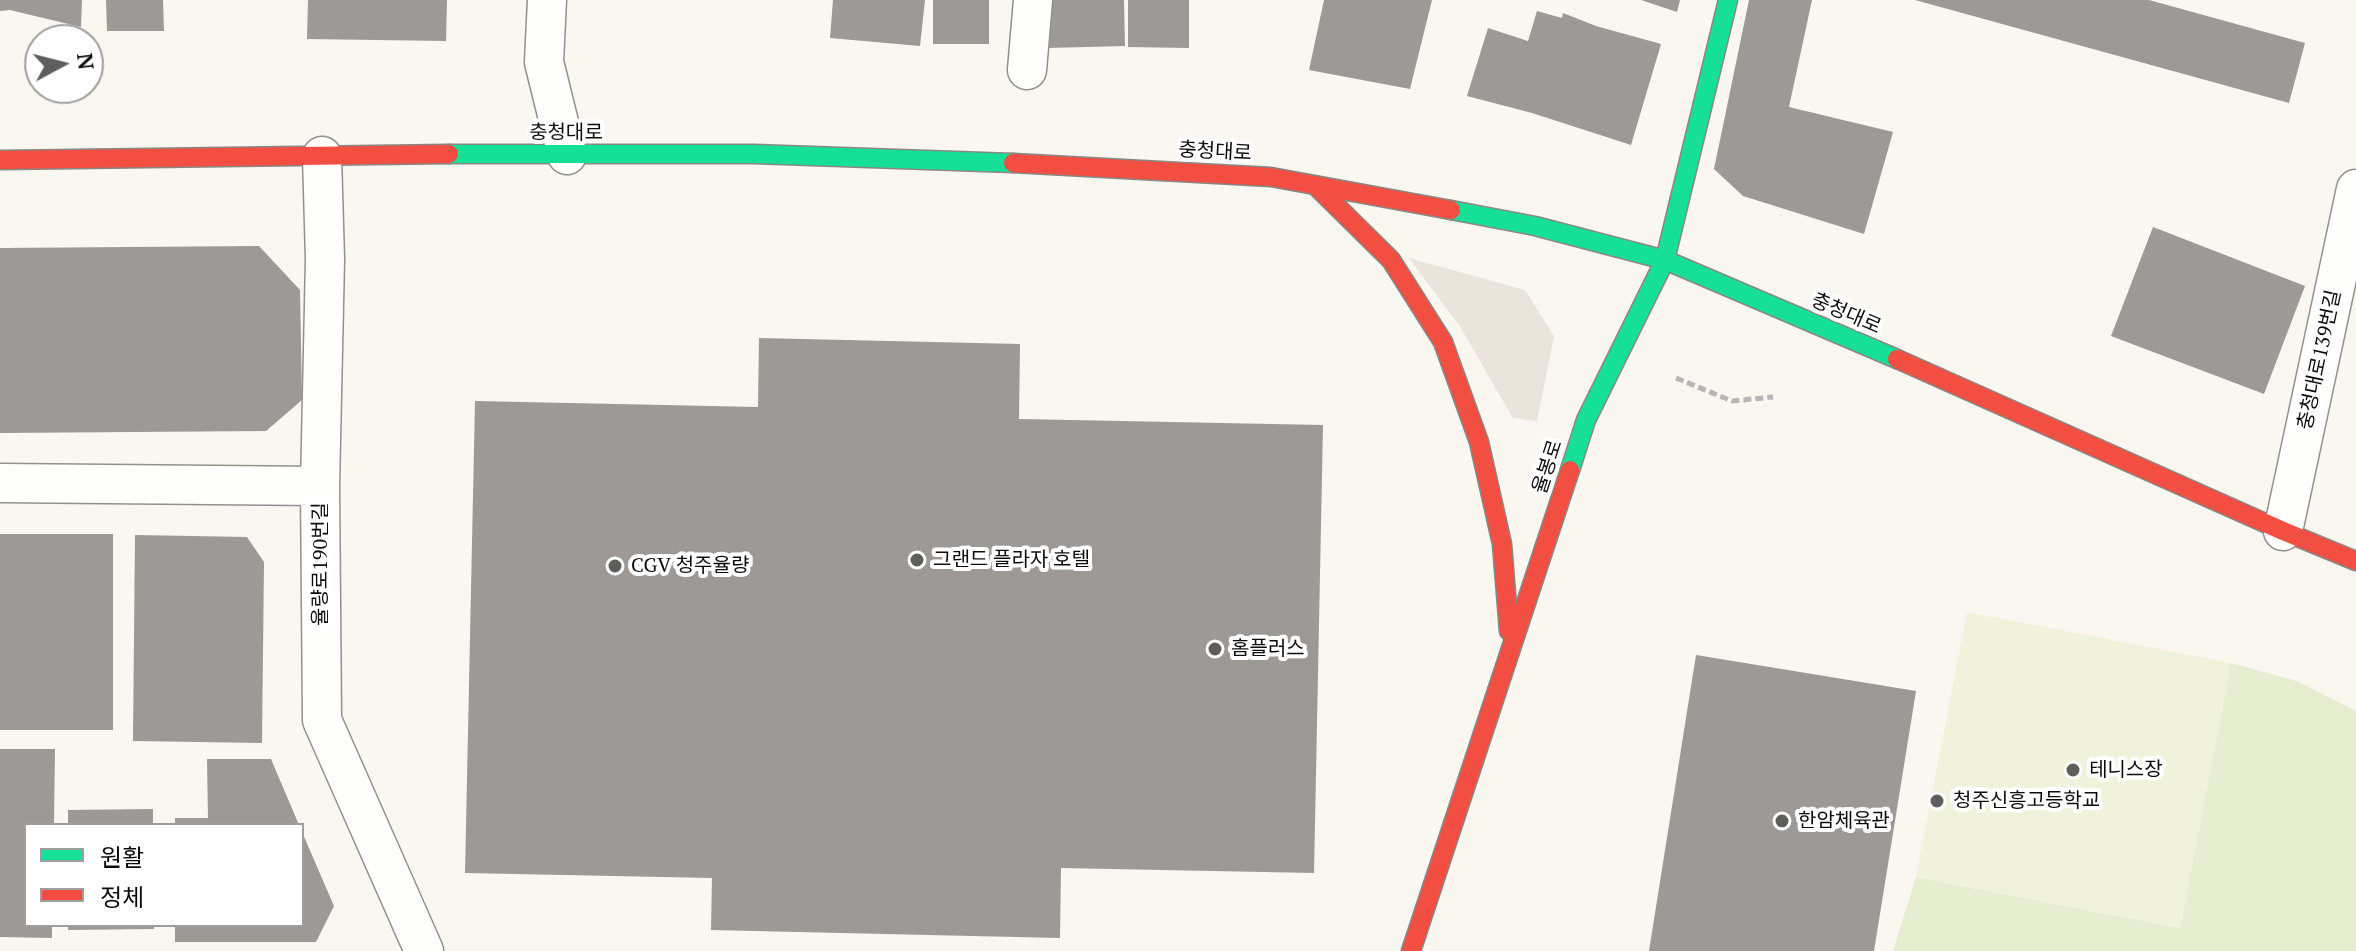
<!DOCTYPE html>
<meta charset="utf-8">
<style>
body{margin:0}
#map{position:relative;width:2356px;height:951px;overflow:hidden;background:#faf6f0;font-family:"PT Serif","Noto Sans KR",serif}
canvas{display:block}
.legend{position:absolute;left:24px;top:823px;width:280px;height:104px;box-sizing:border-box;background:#fff;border:2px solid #9e9e9e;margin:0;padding:10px 14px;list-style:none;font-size:24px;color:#0c0c0c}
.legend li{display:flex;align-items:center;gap:16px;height:40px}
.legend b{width:40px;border:2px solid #9e9e9e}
.north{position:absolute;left:24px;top:24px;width:80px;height:80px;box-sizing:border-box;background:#fff;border:2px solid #9e9e9e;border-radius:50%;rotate:83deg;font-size:22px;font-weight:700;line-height:32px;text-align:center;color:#0c0c0c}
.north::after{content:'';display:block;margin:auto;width:28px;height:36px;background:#5f5e5c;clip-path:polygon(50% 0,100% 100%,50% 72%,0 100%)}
</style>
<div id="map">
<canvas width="2356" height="951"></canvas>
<ul class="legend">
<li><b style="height:10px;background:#16e098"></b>원활</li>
<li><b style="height:10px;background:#f24e42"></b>정체</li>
</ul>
<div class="north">N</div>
</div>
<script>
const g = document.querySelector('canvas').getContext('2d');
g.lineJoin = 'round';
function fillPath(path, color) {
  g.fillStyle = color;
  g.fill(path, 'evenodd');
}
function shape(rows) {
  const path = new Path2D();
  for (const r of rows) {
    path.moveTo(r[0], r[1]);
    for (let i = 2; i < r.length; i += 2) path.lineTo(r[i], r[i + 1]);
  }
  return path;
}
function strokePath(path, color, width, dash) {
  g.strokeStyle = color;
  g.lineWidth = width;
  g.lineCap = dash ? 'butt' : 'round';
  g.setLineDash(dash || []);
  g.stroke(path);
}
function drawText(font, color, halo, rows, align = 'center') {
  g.font = font + ' "PT Serif","Noto Sans KR",serif';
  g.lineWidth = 8;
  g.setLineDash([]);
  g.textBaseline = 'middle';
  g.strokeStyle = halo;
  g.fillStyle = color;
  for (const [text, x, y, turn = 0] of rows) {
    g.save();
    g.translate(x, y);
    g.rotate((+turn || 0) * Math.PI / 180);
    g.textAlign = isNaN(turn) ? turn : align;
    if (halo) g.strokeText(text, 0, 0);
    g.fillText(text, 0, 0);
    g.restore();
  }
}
fillPath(shape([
 [2231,663,2297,681,2356,711,2356,951,1893,951,1916,877,2180,928]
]), '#e7edd1');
fillPath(shape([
 [1967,612,2231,663,2180,928,1916,877]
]), '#f0f2db');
fillPath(shape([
 [1409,258,1525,290,1554,336,1537,421,1513,418,1459,325]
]), '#eae4dc');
fillPath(shape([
 [0,0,82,0,81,27,10,10,0,11],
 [106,0,163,0,164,31,107,31],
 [308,0,447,0,446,41,307,39],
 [833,0,925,0,920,46,830,38],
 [933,0,989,0,989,44,933,44],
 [1046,0,1124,0,1125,46,1047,48],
 [1128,0,1189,0,1189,48,1128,47],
 [1324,0,1432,0,1410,89,1309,70],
 [1641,0,1680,0,1677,12],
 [1749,0,1812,0,1789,107,1893,132,1864,234,1743,196,1714,169],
 [1915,0,2149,0,2305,43,2289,103],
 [1537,11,1562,18,1563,13,1596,26,1661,44,1631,145,1532,113,1467,96,1488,28,1528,41],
 [2153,227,2305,286,2264,394,2111,336],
 [259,246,300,290,302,400,266,431,0,433,0,248],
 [759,338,1020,344,1019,419,1323,425,1314,873,1061,868,1060,938,711,930,712,878,465,873,475,401,758,407],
 [0,534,113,534,113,730,0,730],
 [135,535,247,537,264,562,262,743,133,741],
 [1696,655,1916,691,1874,951,1649,951],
 [0,749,55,749,54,825,26,825,26,925,52,925,52,938,0,937],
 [207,759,271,759,299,825,175,825,175,818,208,818],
 [153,809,153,825,68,825,68,810],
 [302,832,334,906,316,942,175,942,175,925,302,925],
 [68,925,154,925,154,929,68,930]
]), '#9c9996');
const street = shape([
 [547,0,544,62,567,155],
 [1027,70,1033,0],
 [322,156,325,259,320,486,322,720,424,951],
 [0,483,320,486],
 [2283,531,2356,189]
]);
const fast = shape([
 [449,154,754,154,1013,163],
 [1451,210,1535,226,1665,260,1897,359],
 [1570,470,1586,420,1665,260,1728,0]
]);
const jam = shape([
 [0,160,449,154],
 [1013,163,1271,177,1451,210],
 [1315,185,1391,260,1443,342,1479,442,1502,544,1509,631],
 [1897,359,2283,531,2356,561],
 [1411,951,1570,470]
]);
strokePath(street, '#93918f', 41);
strokePath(fast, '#8a8885', 21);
strokePath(jam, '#8a8885', 21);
strokePath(shape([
 [1676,378,1732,401,1773,397]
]), '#b7b6b5', 5, [8, 4]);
strokePath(street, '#fefefd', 38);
strokePath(fast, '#16e098', 18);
strokePath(jam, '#f24e42', 18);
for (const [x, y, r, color] of [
 [917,560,8,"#5f5e5c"],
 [615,566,8,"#5f5e5c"],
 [1215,649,8,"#5f5e5c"],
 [2073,770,8,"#5f5e5c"],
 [1937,801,8,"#5f5e5c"],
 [1782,821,8,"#5f5e5c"]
]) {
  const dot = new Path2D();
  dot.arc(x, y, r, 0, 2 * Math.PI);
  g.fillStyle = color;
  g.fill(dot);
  strokePath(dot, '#fff', 3);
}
drawText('20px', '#0c0c0c', '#fff', [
 ["충청대로",566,133],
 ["충청대로",1215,152,3],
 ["충청대로",1846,314,23],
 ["충청대로139번길",2320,360,-78],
 ["율봉로",1548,467,-72],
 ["율량로190번길",321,564,-90]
]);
drawText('20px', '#0c0c0c', '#fff', [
 ["그랜드 플라자 호텔",933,560],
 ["CGV 청주율량",631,566],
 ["홈플러스",1231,649],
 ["테니스장",2089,770],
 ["청주신흥고등학교",1953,801],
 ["한암체육관",1798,821]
], 'left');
</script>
